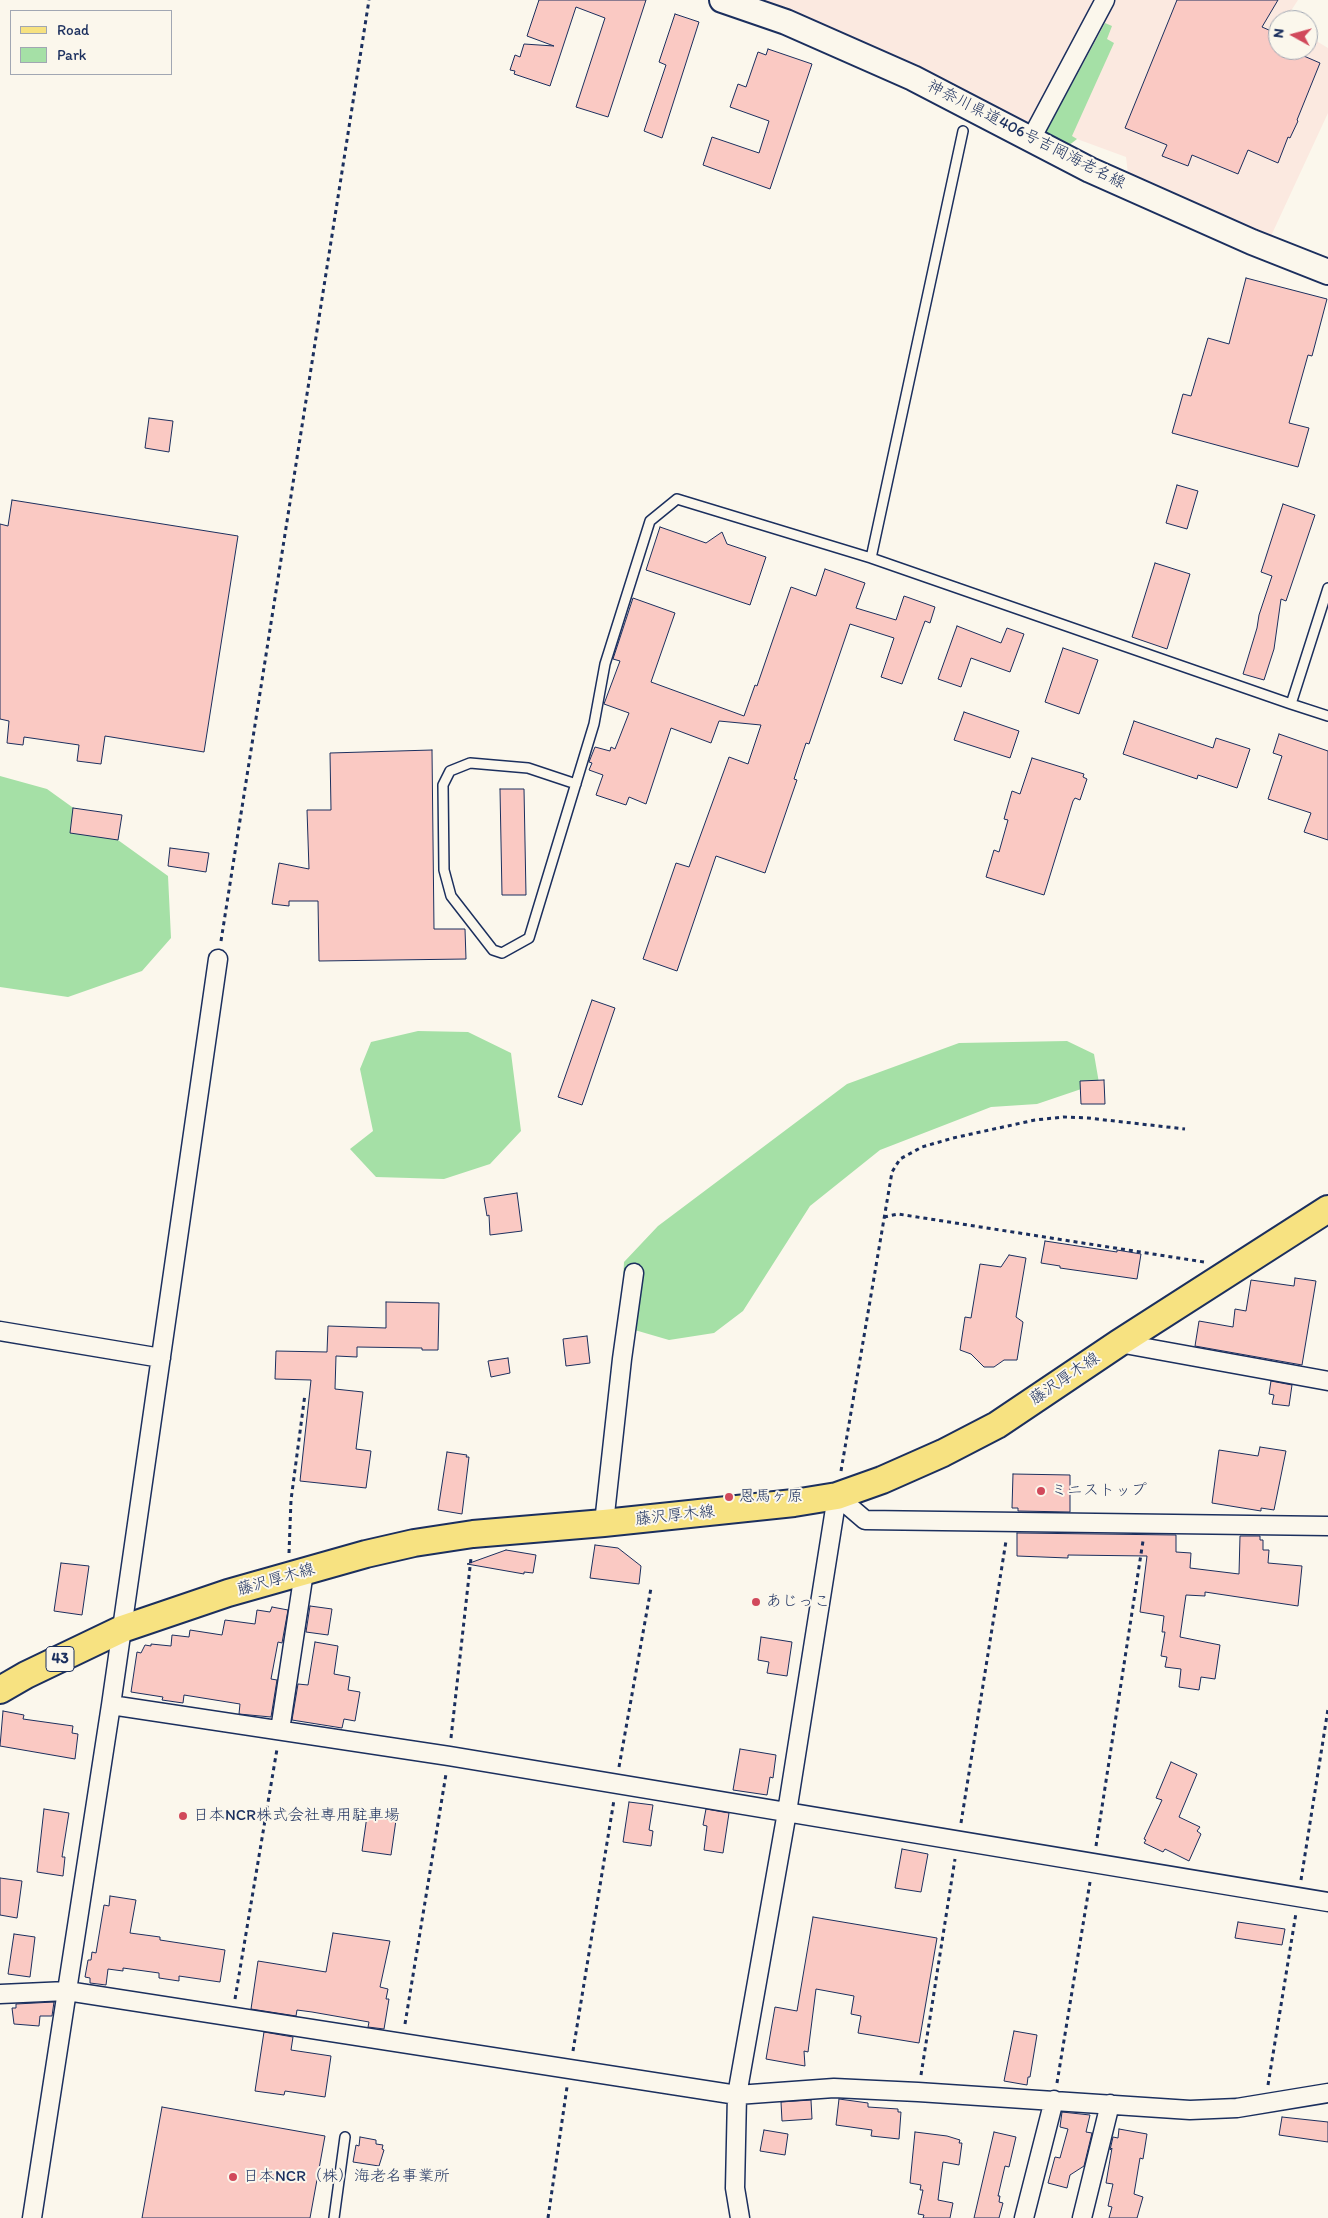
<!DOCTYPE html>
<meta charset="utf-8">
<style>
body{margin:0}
#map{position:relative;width:1328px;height:2218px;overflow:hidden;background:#fbf7ec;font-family:Itim,sans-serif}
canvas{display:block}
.legend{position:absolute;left:10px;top:10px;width:162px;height:65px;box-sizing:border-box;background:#fbf7ec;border:1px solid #a1a7b3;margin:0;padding:6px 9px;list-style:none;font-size:15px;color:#1b2f5e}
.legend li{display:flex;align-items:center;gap:10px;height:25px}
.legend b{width:25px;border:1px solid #a1a7b3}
.north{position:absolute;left:1268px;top:10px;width:50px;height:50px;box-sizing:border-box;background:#fbf7ec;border:1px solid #a1a7b3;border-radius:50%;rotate:277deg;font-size:14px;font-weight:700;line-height:20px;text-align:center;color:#1b2f5e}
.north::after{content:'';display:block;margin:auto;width:18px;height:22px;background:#d1495b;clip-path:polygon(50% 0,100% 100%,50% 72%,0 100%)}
</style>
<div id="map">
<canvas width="1328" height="2218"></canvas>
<ul class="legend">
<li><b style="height:6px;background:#f7e281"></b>Road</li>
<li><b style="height:14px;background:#a5e0a6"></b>Park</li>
</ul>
<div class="north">N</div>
</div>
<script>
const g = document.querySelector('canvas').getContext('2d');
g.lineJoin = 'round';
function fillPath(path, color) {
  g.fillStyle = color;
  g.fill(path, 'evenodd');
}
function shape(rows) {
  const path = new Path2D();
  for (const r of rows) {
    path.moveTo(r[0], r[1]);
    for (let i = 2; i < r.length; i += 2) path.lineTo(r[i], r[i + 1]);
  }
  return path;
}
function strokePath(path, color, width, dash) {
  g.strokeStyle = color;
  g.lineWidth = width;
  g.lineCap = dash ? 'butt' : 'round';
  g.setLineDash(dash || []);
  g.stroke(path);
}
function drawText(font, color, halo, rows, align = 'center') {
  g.font = font + ' Itim,"Klee One",sans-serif';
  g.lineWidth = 4;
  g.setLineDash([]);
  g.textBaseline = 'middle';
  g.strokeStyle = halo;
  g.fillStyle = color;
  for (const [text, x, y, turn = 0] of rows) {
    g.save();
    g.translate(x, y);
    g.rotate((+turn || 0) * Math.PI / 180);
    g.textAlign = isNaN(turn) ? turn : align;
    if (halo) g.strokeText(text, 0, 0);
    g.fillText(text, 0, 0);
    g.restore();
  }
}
fillPath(shape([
 [759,0,1100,0,1030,126,821,24],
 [1113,0,1298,0,1285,20,1278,20,1278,50,1308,50,1308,36,1328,48,1328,113,1271,236,1128,174,1126,157,1077,139,1068,146,1042,133]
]), '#fbe9e0');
fillPath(shape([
 [1105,23,1112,26,1107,39,1114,43,1072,136,1077,139,1068,146,1045,134],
 [0,776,47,789,168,876,171,938,142,971,68,997,0,987],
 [418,1031,468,1032,511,1053,521,1131,490,1164,444,1179,376,1177,350,1149,373,1131,360,1069,371,1042],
 [1067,1041,1094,1054,1099,1083,1037,1104,991,1107,880,1150,810,1206,743,1311,714,1333,669,1340,621,1326,624,1262,658,1226,847,1084,959,1043]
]), '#a5e0a6');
const building = shape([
 [539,0,646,0,608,117,576,107,605,18,576,7,550,86,514,74,515,71,510,70,515,55,520,57,524,44,554,46,527,36,539,0],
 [1177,0,1278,0,1262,27,1278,34,1278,50,1290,50,1320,63,1297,120,1298,121,1290,138,1288,137,1278,163,1248,150,1238,174,1192,155,1188,166,1162,156,1167,145,1125,128,1177,0],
 [675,14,699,22,662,138,644,131,666,65,659,62,675,14],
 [768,49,812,64,770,189,703,165,712,137,759,153,769,121,730,107,738,84,746,87,758,52,766,55,768,49],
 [1246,278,1327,299,1312,356,1308,355,1289,423,1309,428,1298,467,1172,433,1183,394,1191,396,1208,338,1229,344,1246,278],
 [149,418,173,421,169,452,145,448,149,418],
 [1177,485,1198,491,1187,529,1166,523,1177,485],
 [12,500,238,536,204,752,105,736,101,764,77,761,79,745,24,737,23,745,7,743,9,721,0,719,0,524,8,526,12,500],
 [1283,504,1315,515,1286,601,1281,599,1274,649,1264,680,1243,674,1257,628,1259,615,1272,576,1261,572,1283,504],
 [660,527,706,543,722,532,727,544,766,557,750,605,646,570,660,527],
 [1155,563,1190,574,1167,649,1132,637,1155,563],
 [825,569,865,583,856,608,896,620,904,596,935,607,930,623,925,621,902,684,881,677,894,638,850,624,809,744,806,743,794,779,797,780,765,873,716,856,677,971,643,959,676,863,689,867,729,757,748,764,761,725,719,721,711,743,671,728,646,804,629,797,626,805,596,795,603,775,589,770,592,763,589,762,595,747,610,751,611,747,615,749,629,713,604,704,620,661,613,659,633,598,675,613,651,682,744,716,755,685,757,686,791,587,816,596,825,569],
 [957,626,1001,643,1007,628,1024,634,1010,672,971,658,961,687,938,679,957,626],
 [1063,648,1098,660,1079,714,1045,702,1063,648],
 [964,712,1019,731,1010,758,954,740,964,712],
 [1134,721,1213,748,1216,738,1250,749,1237,788,1198,775,1197,779,1123,754,1134,721],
 [1279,734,1328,751,1328,840,1304,832,1311,813,1268,799,1282,756,1273,753,1279,734],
 [432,750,434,929,465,929,466,959,319,961,318,901,289,901,289,906,272,904,279,863,309,869,307,810,331,810,330,753,432,750],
 [1032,758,1084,774,1083,777,1087,779,1080,800,1075,798,1073,801,1044,895,986,877,994,850,999,852,1008,820,1004,819,1012,791,1020,794,1032,758],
 [500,789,524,789,526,895,502,895,500,789],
 [73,808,122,815,118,840,70,833,73,808],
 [170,848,209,853,206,872,168,866,170,848],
 [592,1000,615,1008,582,1105,558,1097,592,1000],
 [1104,1080,1105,1104,1081,1104,1080,1081,1104,1080],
 [517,1193,522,1231,490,1235,489,1215,487,1216,484,1198,517,1193],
 [1045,1241,1117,1252,1117,1250,1141,1254,1137,1279,1060,1268,1060,1266,1041,1263,1045,1241],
 [1009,1255,1026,1258,1016,1317,1023,1322,1017,1360,1004,1360,994,1367,984,1367,971,1354,960,1350,965,1317,971,1318,980,1264,1001,1267,1009,1255],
 [1295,1278,1316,1281,1302,1365,1195,1346,1199,1321,1233,1327,1235,1309,1246,1311,1251,1280,1294,1286,1295,1278],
 [386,1302,439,1303,438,1350,422,1350,422,1348,357,1347,357,1357,336,1356,335,1389,363,1392,356,1449,371,1451,366,1488,300,1481,311,1380,275,1379,276,1351,327,1352,328,1326,386,1328,386,1302],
 [587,1336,590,1363,566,1366,563,1339,587,1336],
 [508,1358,510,1373,491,1377,488,1361,508,1358],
 [1271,1381,1292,1385,1289,1406,1272,1404,1274,1395,1269,1394,1271,1381],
 [1260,1447,1286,1451,1274,1510,1261,1508,1261,1511,1212,1503,1219,1450,1258,1456,1260,1447],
 [447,1452,467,1455,466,1457,469,1457,462,1514,438,1510,447,1452],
 [1013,1474,1070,1475,1070,1512,1018,1511,1018,1508,1012,1508,1013,1474],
 [1017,1533,1176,1535,1176,1552,1191,1553,1190,1568,1239,1574,1240,1536,1260,1536,1260,1540,1263,1540,1263,1550,1269,1550,1268,1563,1302,1566,1298,1606,1205,1592,1205,1596,1186,1595,1180,1637,1220,1645,1215,1679,1201,1677,1199,1690,1179,1687,1181,1669,1165,1667,1167,1657,1161,1656,1165,1632,1162,1632,1164,1616,1140,1612,1147,1556,1068,1555,1068,1558,1017,1556,1017,1533],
 [595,1545,618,1548,641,1566,639,1584,590,1578,595,1545],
 [506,1550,536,1555,533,1573,524,1572,524,1574,467,1564,506,1550],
 [61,1563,89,1566,82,1615,54,1611,61,1563],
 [310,1606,332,1609,328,1635,306,1632,310,1606],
 [272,1607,288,1610,282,1643,278,1642,271,1679,277,1680,271,1717,239,1714,240,1704,184,1695,183,1703,162,1700,163,1697,131,1692,137,1652,141,1653,145,1645,151,1646,151,1644,171,1646,172,1635,189,1637,190,1630,222,1635,225,1620,255,1624,257,1610,270,1612,272,1607],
 [761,1637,792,1642,787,1676,767,1673,769,1662,758,1660,761,1637],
 [315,1642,338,1646,334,1674,350,1677,348,1690,360,1692,355,1721,344,1719,342,1728,292,1720,298,1684,308,1685,315,1642],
 [3,1711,24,1715,23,1719,73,1726,72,1733,78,1734,75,1759,0,1746,3,1711],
 [740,1749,776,1755,773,1778,770,1777,767,1795,733,1790,740,1749],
 [1171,1762,1197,1774,1179,1817,1200,1827,1197,1831,1201,1834,1189,1861,1165,1849,1163,1852,1144,1843,1146,1840,1144,1839,1162,1800,1156,1798,1171,1762],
 [629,1802,653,1805,649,1830,653,1831,651,1846,623,1842,629,1802],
 [44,1809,69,1813,62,1857,65,1857,63,1876,37,1872,44,1809],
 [706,1809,729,1813,723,1853,704,1850,707,1826,703,1825,706,1809],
 [367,1816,396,1820,391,1855,362,1851,367,1816],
 [902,1849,928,1854,921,1892,895,1888,902,1849],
 [0,1878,22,1881,17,1918,0,1915,0,1878],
 [110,1896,136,1900,130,1933,160,1937,160,1940,225,1950,220,1982,179,1976,179,1981,159,1978,159,1973,123,1968,123,1971,108,1969,106,1985,90,1983,90,1978,85,1977,88,1960,91,1960,92,1952,96,1953,104,1905,109,1906,110,1896],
 [813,1917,937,1938,919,2043,858,2033,861,2016,851,2014,854,1996,816,1989,808,2052,804,2051,805,2066,766,2059,775,2007,797,2011,813,1917],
 [1238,1922,1285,1929,1282,1945,1235,1938,1238,1922],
 [333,1933,390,1941,380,1987,388,1989,386,1999,389,1999,384,2029,368,2027,369,2022,312,2012,297,2010,296,2016,251,2009,258,1961,326,1972,333,1933],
 [14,1934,35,1937,30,1977,8,1974,14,1934],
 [54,2002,52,2016,40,2016,39,2026,14,2024,12,2008,16,2008,16,2004,54,2002],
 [1014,2031,1037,2035,1030,2077,1028,2077,1027,2085,1004,2081,1014,2031],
 [264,2032,293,2037,291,2050,331,2056,325,2097,285,2091,284,2095,255,2091,264,2032],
 [839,2099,868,2103,868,2107,898,2109,898,2112,901,2112,899,2139,871,2136,872,2130,836,2125,839,2099],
 [811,2100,812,2119,782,2121,781,2102,811,2100],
 [162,2107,325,2136,310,2218,142,2218,162,2107],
 [1062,2112,1090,2115,1086,2132,1092,2133,1084,2166,1070,2175,1067,2188,1048,2183,1055,2157,1060,2158,1068,2129,1060,2127,1062,2112],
 [1282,2117,1328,2122,1328,2142,1279,2135,1282,2117],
 [1119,2129,1147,2134,1143,2159,1140,2158,1134,2194,1143,2197,1137,2218,1109,2218,1112,2207,1108,2206,1113,2184,1106,2183,1112,2148,1110,2150,1113,2137,1118,2138,1119,2129],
 [764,2130,788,2134,785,2155,760,2151,764,2130],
 [915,2132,947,2136,960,2140,959,2143,962,2143,959,2165,943,2162,938,2200,953,2203,950,2218,923,2218,924,2215,918,2214,923,2190,920,2190,921,2185,910,2183,915,2132],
 [994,2132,1016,2137,1009,2167,1005,2166,998,2196,1000,2196,999,2202,1003,2203,999,2218,974,2218,994,2132],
 [360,2137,376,2140,376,2144,383,2145,382,2149,384,2150,379,2166,353,2162,356,2145,359,2146,360,2137]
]);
fillPath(building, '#fac9c3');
strokePath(building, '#1b2f5e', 1);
const lane = shape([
 [871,558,1291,704,1328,588],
 [1291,704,1328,716],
 [576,784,528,768,470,763,450,771,443,785,444,870,451,896,493,950,502,953,529,938,594,724,605,664,650,521,677,499,871,558,963,131],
 [334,2218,345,2137]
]);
const street = shape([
 [1031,139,1105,0],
 [0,1331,161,1358],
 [1119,1343,1328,1381],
 [837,1496,865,1520,1328,1526],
 [604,1523,622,1359,634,1273],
 [111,1705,449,1756,1328,1902],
 [280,1730,304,1572],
 [0,1994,67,1991,737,2095,834,2088,918,2092,1190,2110,1237,2108,1328,2093],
 [32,2218,111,1705,218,959],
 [740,2218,735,2188,737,2095,787,1812,837,1496],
 [1024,2218,1054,2100],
 [1082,2218,1110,2104]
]);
const secondary = shape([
 [722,0,786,22,913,78,1090,170,1252,242,1328,272]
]);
const primary = shape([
 [0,1690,26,1675,122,1629,228,1593,366,1554,414,1543,473,1534,604,1523,794,1503,837,1496,882,1480,943,1453,997,1425,1119,1343,1328,1209]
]);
strokePath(lane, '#1b2f5e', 12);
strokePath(street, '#1b2f5e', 21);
strokePath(secondary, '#1b2f5e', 28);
strokePath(primary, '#1b2f5e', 30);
strokePath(shape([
 [221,941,369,0],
 [884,1217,898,1214,1204,1262],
 [841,1471,892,1172,900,1159,922,1147,953,1138,1035,1120,1064,1117,1088,1118,1185,1129],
 [289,1553,291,1500,305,1394],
 [451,1738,471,1558],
 [619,1767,651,1588],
 [961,1823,1006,1541],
 [1096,1846,1143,1541],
 [1301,1880,1328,1709],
 [235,1999,277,1749],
 [405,2024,446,1774],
 [573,2051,614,1800],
 [921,2075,955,1859],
 [1057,2083,1090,1882],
 [1268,2085,1296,1913],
 [548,2218,567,2087]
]), '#1b2f5e', 3, [4, 4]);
strokePath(lane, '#fbf7ec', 9);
strokePath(street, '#fbf7ec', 18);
strokePath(secondary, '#fbf7ec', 24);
strokePath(primary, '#f7e281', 26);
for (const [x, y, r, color] of [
 [1041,1491,5,"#d1495b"],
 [729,1497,5,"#d1495b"],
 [756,1602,5,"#d1495b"],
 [183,1816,5,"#d1495b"],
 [233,2177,5,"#d1495b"]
]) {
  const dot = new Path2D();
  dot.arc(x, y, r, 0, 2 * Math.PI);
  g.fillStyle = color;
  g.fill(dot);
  strokePath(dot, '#fbf7ec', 2);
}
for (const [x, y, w] of [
 [60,1659,28]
]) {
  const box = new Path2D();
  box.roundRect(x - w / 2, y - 12.5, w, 25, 4);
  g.fillStyle = '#fbf7ec';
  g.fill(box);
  strokePath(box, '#1b2f5e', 1);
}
drawText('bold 15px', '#1b2f5e', null, [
 ["43",60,1659]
]);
drawText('16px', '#1b2f5e', '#fbf7ec', [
 ["神奈川県道406号吉岡海老名線",1026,135,27],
 ["藤沢厚木線",1065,1379,-34],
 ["藤沢厚木線",675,1516,-6],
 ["藤沢厚木線",276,1580,-16]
]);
drawText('16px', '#1b2f5e', '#fbf7ec', [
 ["ミニストップ",1051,1491],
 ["恩馬ヶ原",739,1497],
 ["あじっこ",766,1602],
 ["日本NCR株式会社専用駐車場",193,1816],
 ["日本NCR（株）海老名事業所",243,2177]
], 'left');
</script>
